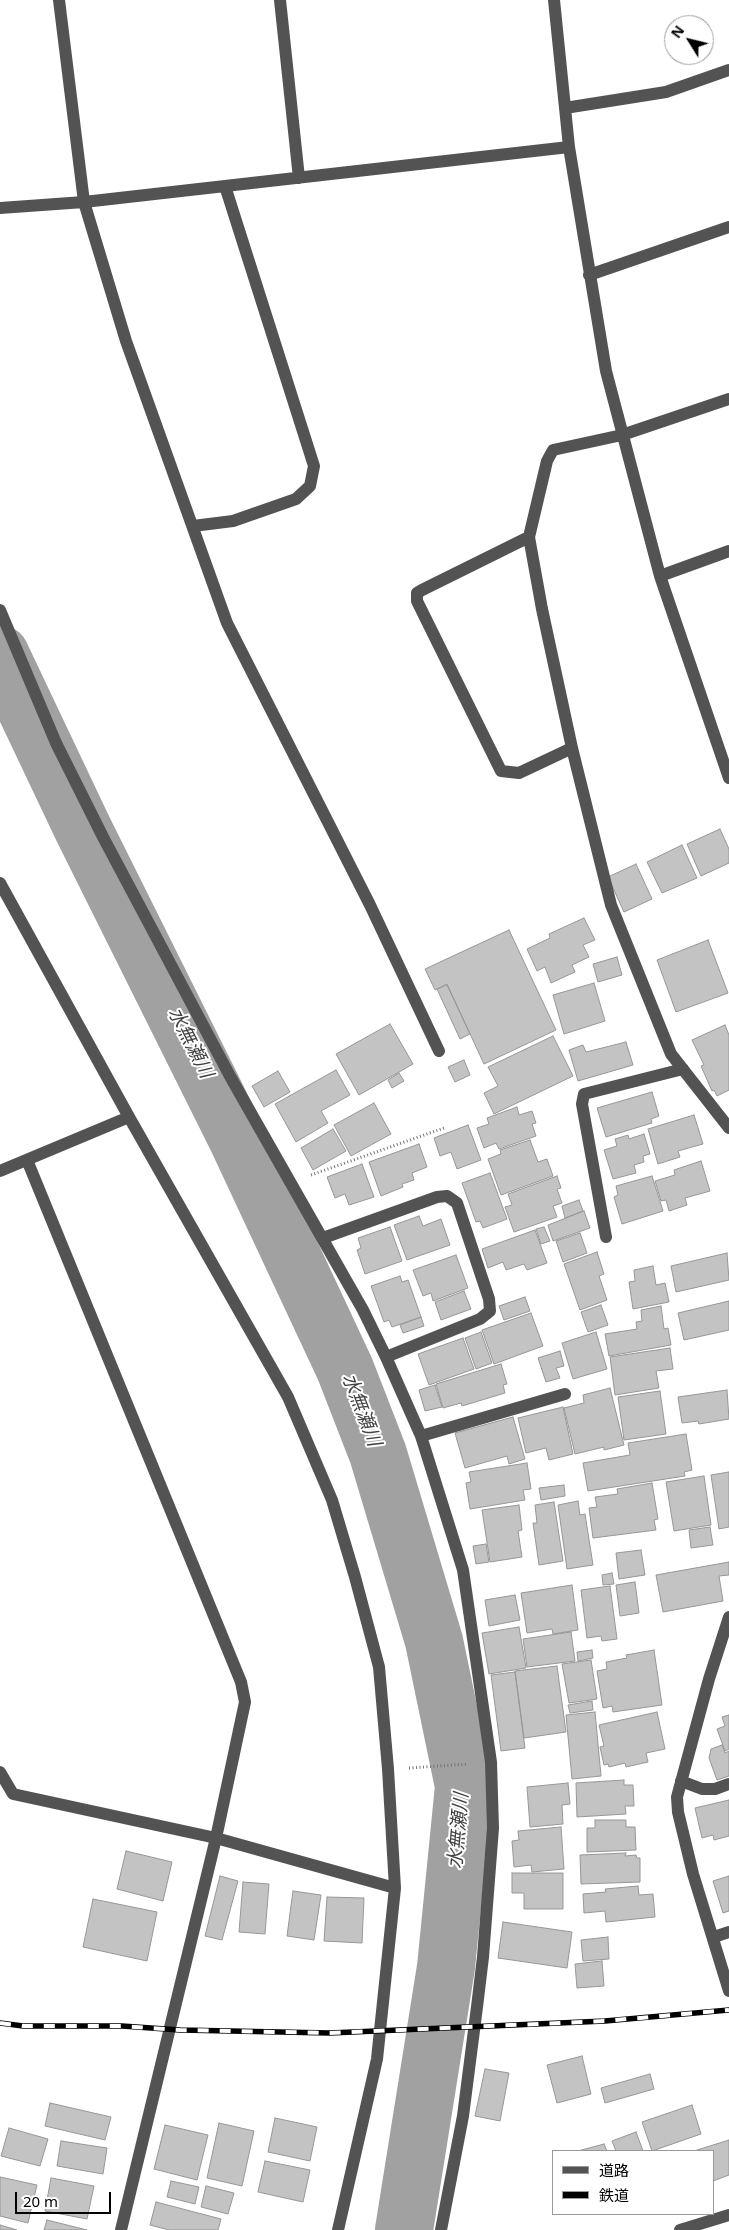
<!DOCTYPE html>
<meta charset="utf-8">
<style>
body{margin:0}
#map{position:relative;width:729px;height:2230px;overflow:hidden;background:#fff;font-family:"Noto Sans","Noto Sans JP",sans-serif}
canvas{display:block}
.legend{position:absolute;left:552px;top:2150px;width:162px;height:65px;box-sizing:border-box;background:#fff;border:1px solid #999;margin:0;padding:6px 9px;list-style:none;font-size:15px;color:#000}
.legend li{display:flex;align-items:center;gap:10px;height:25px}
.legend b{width:25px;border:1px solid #999}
.north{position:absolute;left:664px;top:15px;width:50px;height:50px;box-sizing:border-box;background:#fff;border:1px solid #999;border-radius:50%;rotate:306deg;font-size:14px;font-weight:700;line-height:20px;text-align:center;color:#000}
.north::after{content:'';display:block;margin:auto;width:18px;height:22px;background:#000;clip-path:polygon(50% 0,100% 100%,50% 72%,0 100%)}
.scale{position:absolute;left:15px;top:2192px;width:96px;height:22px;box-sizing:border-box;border:2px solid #000;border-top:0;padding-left:6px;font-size:15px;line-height:18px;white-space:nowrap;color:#000;-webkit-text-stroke:4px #fff;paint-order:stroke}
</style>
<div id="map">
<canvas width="729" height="2230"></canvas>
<ul class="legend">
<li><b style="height:6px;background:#535353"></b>道路</li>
<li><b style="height:6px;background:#000"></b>鉄道</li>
</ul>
<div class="north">N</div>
<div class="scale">20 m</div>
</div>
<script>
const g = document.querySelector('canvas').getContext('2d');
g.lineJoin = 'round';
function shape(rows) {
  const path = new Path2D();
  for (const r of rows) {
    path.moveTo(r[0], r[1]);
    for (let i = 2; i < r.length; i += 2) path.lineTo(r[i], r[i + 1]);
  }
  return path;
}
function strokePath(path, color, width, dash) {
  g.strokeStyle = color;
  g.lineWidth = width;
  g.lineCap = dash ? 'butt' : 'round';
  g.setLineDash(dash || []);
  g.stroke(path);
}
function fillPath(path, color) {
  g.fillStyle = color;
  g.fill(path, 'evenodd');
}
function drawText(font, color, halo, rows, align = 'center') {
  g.font = font + ' "Noto Sans","Noto Sans JP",sans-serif';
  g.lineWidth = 4;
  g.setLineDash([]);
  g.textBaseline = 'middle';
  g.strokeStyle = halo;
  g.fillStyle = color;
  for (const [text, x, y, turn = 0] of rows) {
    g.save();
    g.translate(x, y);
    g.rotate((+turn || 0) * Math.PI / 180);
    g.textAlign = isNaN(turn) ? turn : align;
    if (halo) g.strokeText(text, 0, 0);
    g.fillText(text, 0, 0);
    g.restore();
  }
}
strokePath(shape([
 [0,654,83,829,236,1136,345,1369,378,1454,434,1641,464,1786,446,1967,404,2230]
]), '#a1a1a1', 58);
const building = shape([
 [720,829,729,849,729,863,701,876,687,844,720,829],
 [682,845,697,878,662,893,647,862,682,845],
 [636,864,652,899,624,912,608,877,636,864],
 [584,918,595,940,583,945,589,957,572,965,575,972,551,983,545,967,537,971,527,949,550,938,549,934,584,918],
 [509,930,556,1030,484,1064,447,984,435,990,425,969,509,930],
 [708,940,728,993,676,1012,657,960,708,940],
 [617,957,622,975,598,982,593,964,617,957],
 [594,983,605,1021,564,1034,553,995,594,983],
 [447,985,470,1034,460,1039,437,989,447,985],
 [390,1024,413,1064,359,1095,336,1054,390,1024],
 [725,1025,729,1035,729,1090,717,1096,714,1090,712,1091,701,1066,704,1065,692,1040,725,1025],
 [553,1036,573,1076,494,1114,484,1093,498,1086,488,1067,553,1036],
 [626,1042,633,1065,578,1081,569,1050,583,1045,586,1052,626,1042],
 [464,1060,470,1075,455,1082,448,1067,464,1060],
 [336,1070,350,1095,321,1111,328,1123,296,1142,275,1104,336,1070],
 [278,1071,290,1092,264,1107,252,1086,278,1071],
 [399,1073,404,1081,392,1088,388,1080,399,1073],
 [652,1092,659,1116,651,1119,652,1123,606,1137,597,1108,652,1092],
 [374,1103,391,1134,351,1156,334,1125,374,1103],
 [517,1107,519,1115,532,1111,536,1123,532,1124,536,1136,499,1149,496,1143,484,1148,477,1128,489,1124,487,1118,517,1107],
 [694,1115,703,1144,678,1151,680,1157,658,1164,648,1129,694,1115],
 [468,1125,481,1160,457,1169,451,1152,440,1156,434,1138,468,1125],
 [333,1129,346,1151,313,1170,301,1148,333,1129],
 [644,1134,650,1154,643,1156,644,1162,634,1165,636,1173,613,1179,604,1150,617,1146,615,1139,628,1135,629,1139,644,1134],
 [530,1140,538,1162,547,1159,553,1176,501,1195,488,1159,501,1154,500,1150,530,1140],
 [419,1144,427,1167,412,1173,414,1180,402,1184,403,1187,381,1196,369,1162,419,1144],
 [701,1161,710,1191,685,1198,687,1205,669,1211,666,1200,661,1201,655,1181,675,1175,674,1170,701,1161],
 [362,1164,374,1197,349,1205,345,1194,335,1198,327,1177,362,1164],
 [490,1173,507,1219,483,1228,480,1221,476,1222,462,1183,490,1173],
 [557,1176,561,1188,557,1189,562,1203,553,1206,557,1217,514,1232,505,1207,512,1205,508,1194,557,1176],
 [652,1176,663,1211,622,1224,614,1197,618,1195,616,1186,652,1176],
 [579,1200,583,1211,565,1218,562,1206,579,1200],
 [584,1211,590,1228,553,1241,548,1225,584,1211],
 [419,1216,423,1226,441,1219,450,1245,407,1260,394,1225,419,1216],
 [390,1227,402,1261,365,1274,357,1250,361,1248,358,1238,390,1227],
 [544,1227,550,1241,541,1244,536,1229,544,1227],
 [535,1230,547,1263,527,1270,524,1264,506,1270,503,1262,488,1268,482,1249,535,1230],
 [580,1233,587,1253,563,1262,556,1241,580,1233],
 [597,1252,604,1274,599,1276,607,1300,580,1310,564,1264,597,1252],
 [727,1253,729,1280,676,1292,671,1266,727,1253],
 [456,1255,468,1288,433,1301,431,1293,423,1296,413,1270,456,1255],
 [653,1266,656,1285,665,1283,669,1302,633,1309,629,1282,635,1281,634,1270,653,1266],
 [400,1276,402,1282,408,1280,421,1317,392,1327,389,1320,384,1322,371,1286,400,1276],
 [464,1291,471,1309,441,1320,435,1302,464,1291],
 [525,1297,530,1311,504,1320,499,1306,525,1297],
 [729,1301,729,1330,684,1340,678,1313,729,1301],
 [601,1305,608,1325,588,1332,581,1312,601,1305],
 [661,1306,664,1329,668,1328,671,1345,609,1356,605,1334,637,1329,636,1322,642,1321,641,1310,661,1306],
 [531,1313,543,1346,494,1364,482,1330,531,1313],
 [421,1317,424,1326,403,1333,400,1325,421,1317],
 [481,1332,492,1363,476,1369,465,1338,481,1332],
 [596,1332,607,1369,573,1379,562,1343,596,1332],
 [463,1338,474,1369,429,1385,418,1354,463,1338],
 [670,1348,673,1369,656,1371,659,1388,615,1395,610,1357,670,1348],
 [560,1351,564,1366,556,1368,560,1378,546,1382,538,1358,560,1351],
 [501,1364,507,1384,503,1385,505,1393,462,1406,461,1403,443,1408,436,1384,501,1364],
 [435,1385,442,1407,425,1411,419,1390,435,1385],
 [610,1388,624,1445,604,1450,604,1447,575,1454,564,1408,584,1403,583,1395,610,1388],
 [727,1390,729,1419,699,1424,698,1421,682,1423,678,1397,727,1390],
 [660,1391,666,1434,624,1440,618,1397,660,1391],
 [563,1407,573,1454,549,1460,546,1448,526,1453,518,1418,563,1407],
 [513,1417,525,1459,509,1464,507,1456,465,1468,455,1433,513,1417],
 [686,1434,692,1470,684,1472,685,1476,588,1491,583,1463,630,1455,628,1443,686,1434],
 [527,1463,531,1489,523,1490,525,1500,470,1509,466,1483,471,1482,469,1472,527,1463],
 [729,1472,729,1527,719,1529,711,1475,729,1472],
 [704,1476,711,1525,674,1531,666,1482,704,1476],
 [652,1483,658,1519,654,1520,656,1530,593,1538,589,1508,597,1507,595,1497,618,1494,617,1489,652,1483],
 [564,1485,565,1496,541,1500,539,1488,564,1485],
 [578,1501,580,1515,585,1514,593,1565,567,1569,558,1505,578,1501],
 [554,1502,563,1561,539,1565,533,1523,537,1523,535,1505,554,1502],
 [519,1505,522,1530,518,1531,522,1557,490,1562,482,1510,519,1505],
 [710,1527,713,1545,691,1548,689,1530,710,1527],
 [486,1544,489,1562,476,1564,473,1546,486,1544],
 [641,1550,645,1575,619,1579,616,1553,641,1550],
 [729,1562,729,1575,719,1576,723,1601,663,1612,656,1575,729,1562],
 [612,1573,614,1584,603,1585,602,1575,612,1573],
 [635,1582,639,1613,620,1616,616,1585,635,1582],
 [572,1585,578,1630,553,1634,552,1629,527,1633,521,1593,572,1585],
 [610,1586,617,1639,602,1641,601,1636,587,1638,581,1590,610,1586],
 [515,1595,520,1620,489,1626,485,1600,515,1595],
 [519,1627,526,1668,489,1674,482,1633,519,1627],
 [571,1632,575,1661,527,1667,523,1639,571,1632],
 [592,1650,593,1658,578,1661,577,1652,592,1650],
 [654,1650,662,1705,613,1712,612,1706,603,1708,597,1671,607,1669,606,1662,627,1658,626,1655,654,1650],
 [591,1660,597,1699,569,1703,562,1664,591,1660],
 [557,1666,566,1732,524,1738,515,1671,557,1666],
 [515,1672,525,1748,501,1751,491,1675,515,1672],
 [592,1701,593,1710,570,1713,568,1705,592,1701],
 [595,1712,601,1776,572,1779,566,1715,595,1712],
 [657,1712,665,1749,646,1753,648,1762,626,1767,625,1763,609,1767,608,1764,604,1765,600,1747,604,1746,599,1725,657,1712],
 [729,1715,729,1749,725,1751,717,1729,725,1726,722,1717,729,1715],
 [722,1745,725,1753,729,1751,729,1776,717,1780,709,1758,711,1749,722,1745],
 [624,1780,624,1785,633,1785,634,1806,625,1806,626,1814,577,1817,576,1783,624,1780],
 [568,1783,570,1804,562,1805,563,1824,530,1827,527,1787,568,1783],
 [729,1800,729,1836,714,1840,713,1835,702,1838,695,1808,729,1800],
 [595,1820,626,1820,626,1827,635,1827,636,1850,587,1852,587,1828,595,1828,595,1820],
 [561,1827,564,1869,532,1872,531,1865,514,1867,512,1841,519,1840,518,1831,561,1827],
 [126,1851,172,1862,163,1901,117,1889,126,1851],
 [626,1853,625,1856,636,1855,637,1858,640,1858,640,1882,581,1884,580,1855,626,1853],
 [512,1873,563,1873,563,1909,524,1909,524,1893,512,1893,512,1873],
 [220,1876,238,1881,222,1940,205,1936,220,1876],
 [729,1876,729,1911,723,1913,713,1881,729,1876],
 [243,1882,269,1884,265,1934,239,1932,243,1882],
 [638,1886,639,1895,653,1894,655,1917,606,1922,605,1911,584,1913,583,1894,606,1892,605,1889,638,1886],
 [293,1891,321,1895,314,1940,287,1936,293,1891],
 [327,1897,364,1898,362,1943,324,1941,327,1897],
 [93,1899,157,1912,147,1961,83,1947,93,1899],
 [503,1922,572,1932,567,1968,498,1958,503,1922],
 [608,1937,609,1959,583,1961,581,1940,608,1937],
 [602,1961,604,1986,577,1988,575,1964,602,1961],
 [582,2056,591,2094,557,2103,547,2065,582,2056],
 [485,2069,509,2073,500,2121,475,2116,485,2069],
 [650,2074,654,2089,605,2103,601,2088,650,2074],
 [50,2103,111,2117,105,2140,45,2126,50,2103],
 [692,2105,701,2134,652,2151,642,2122,692,2105],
 [275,2118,317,2127,310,2161,268,2152,275,2118],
 [219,2123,254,2131,242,2186,207,2178,219,2123],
 [165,2125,208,2135,197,2180,154,2169,165,2125],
 [9,2128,48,2139,40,2166,1,2156,9,2128],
 [636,2132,643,2151,616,2151,612,2141,636,2132],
 [729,2140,729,2175,713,2181,713,2151,694,2151,729,2140],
 [61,2141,107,2148,103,2174,57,2166,61,2141],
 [604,2144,607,2151,578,2151,604,2144],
 [265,2161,310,2170,303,2202,258,2192,265,2161],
 [0,2177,37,2185,28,2223,0,2216,0,2177],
 [51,2178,94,2186,87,2219,45,2211,51,2178],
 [171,2181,199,2187,195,2204,167,2197,171,2181],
 [206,2186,234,2193,228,2214,201,2207,206,2186],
 [156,2202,221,2219,218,2230,169,2230,150,2225,156,2202],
 [47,2220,87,2230,44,2230,47,2220],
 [0,2225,17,2230,0,2230,0,2225]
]);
fillPath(building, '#c3c3c3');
strokePath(building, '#979797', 1);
strokePath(shape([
 [311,1175,444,1128],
 [409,1768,468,1764]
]), '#757575', 3, [1, 2.5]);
strokePath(shape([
 [59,0,84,202,126,341,227,623,370,905,439,1051],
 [280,0,299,178],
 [554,0,569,147,606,371,660,576,729,778],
 [565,108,666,92,729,70],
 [0,208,84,202,569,147],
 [589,275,729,227],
 [729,399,622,435,553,450,547,461,529,537,542,609,572,748,611,905,671,1054,729,1128],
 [193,526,233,521,296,499,310,486,314,466,225,186],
 [529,537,422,590,417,593,417,601,501,771,519,773,572,748],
 [660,576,729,551],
 [0,610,56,743,103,837,231,1078,363,1310,386,1357,421,1436,463,1570,491,1762,493,1828,483,1957,477,2007,463,2116,441,2230],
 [0,883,129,1117,288,1397,332,1500,355,1577,379,1667,388,1769,395,1888,377,2059,338,2230],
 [27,1160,241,1682,245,1702,216,1838,121,2230],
 [0,1171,129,1117],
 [606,1237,582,1104,584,1094,683,1069],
 [323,1238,437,1197,447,1196,457,1203,489,1299,490,1311,480,1319,386,1357],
 [421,1436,565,1394],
 [729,1617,709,1679,677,1797,678,1812,693,1874,729,1991],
 [0,1772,13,1794,216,1838,395,1888],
 [681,1781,702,1789,715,1789,729,1784],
 [714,1937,729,1932],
 [680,2230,729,2215]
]), '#535353', 12);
const rail = shape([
 [0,2023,23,2026,122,2026,180,2030,330,2033,605,2021,729,2010]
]);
strokePath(rail, '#000', 5.5);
strokePath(rail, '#fff', 4, [11]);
drawText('italic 19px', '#424242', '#fff', [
 ["水無瀬川",190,1043,63],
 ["水無瀬川",361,1410,69],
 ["水無瀬川",459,1831,-85]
]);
</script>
